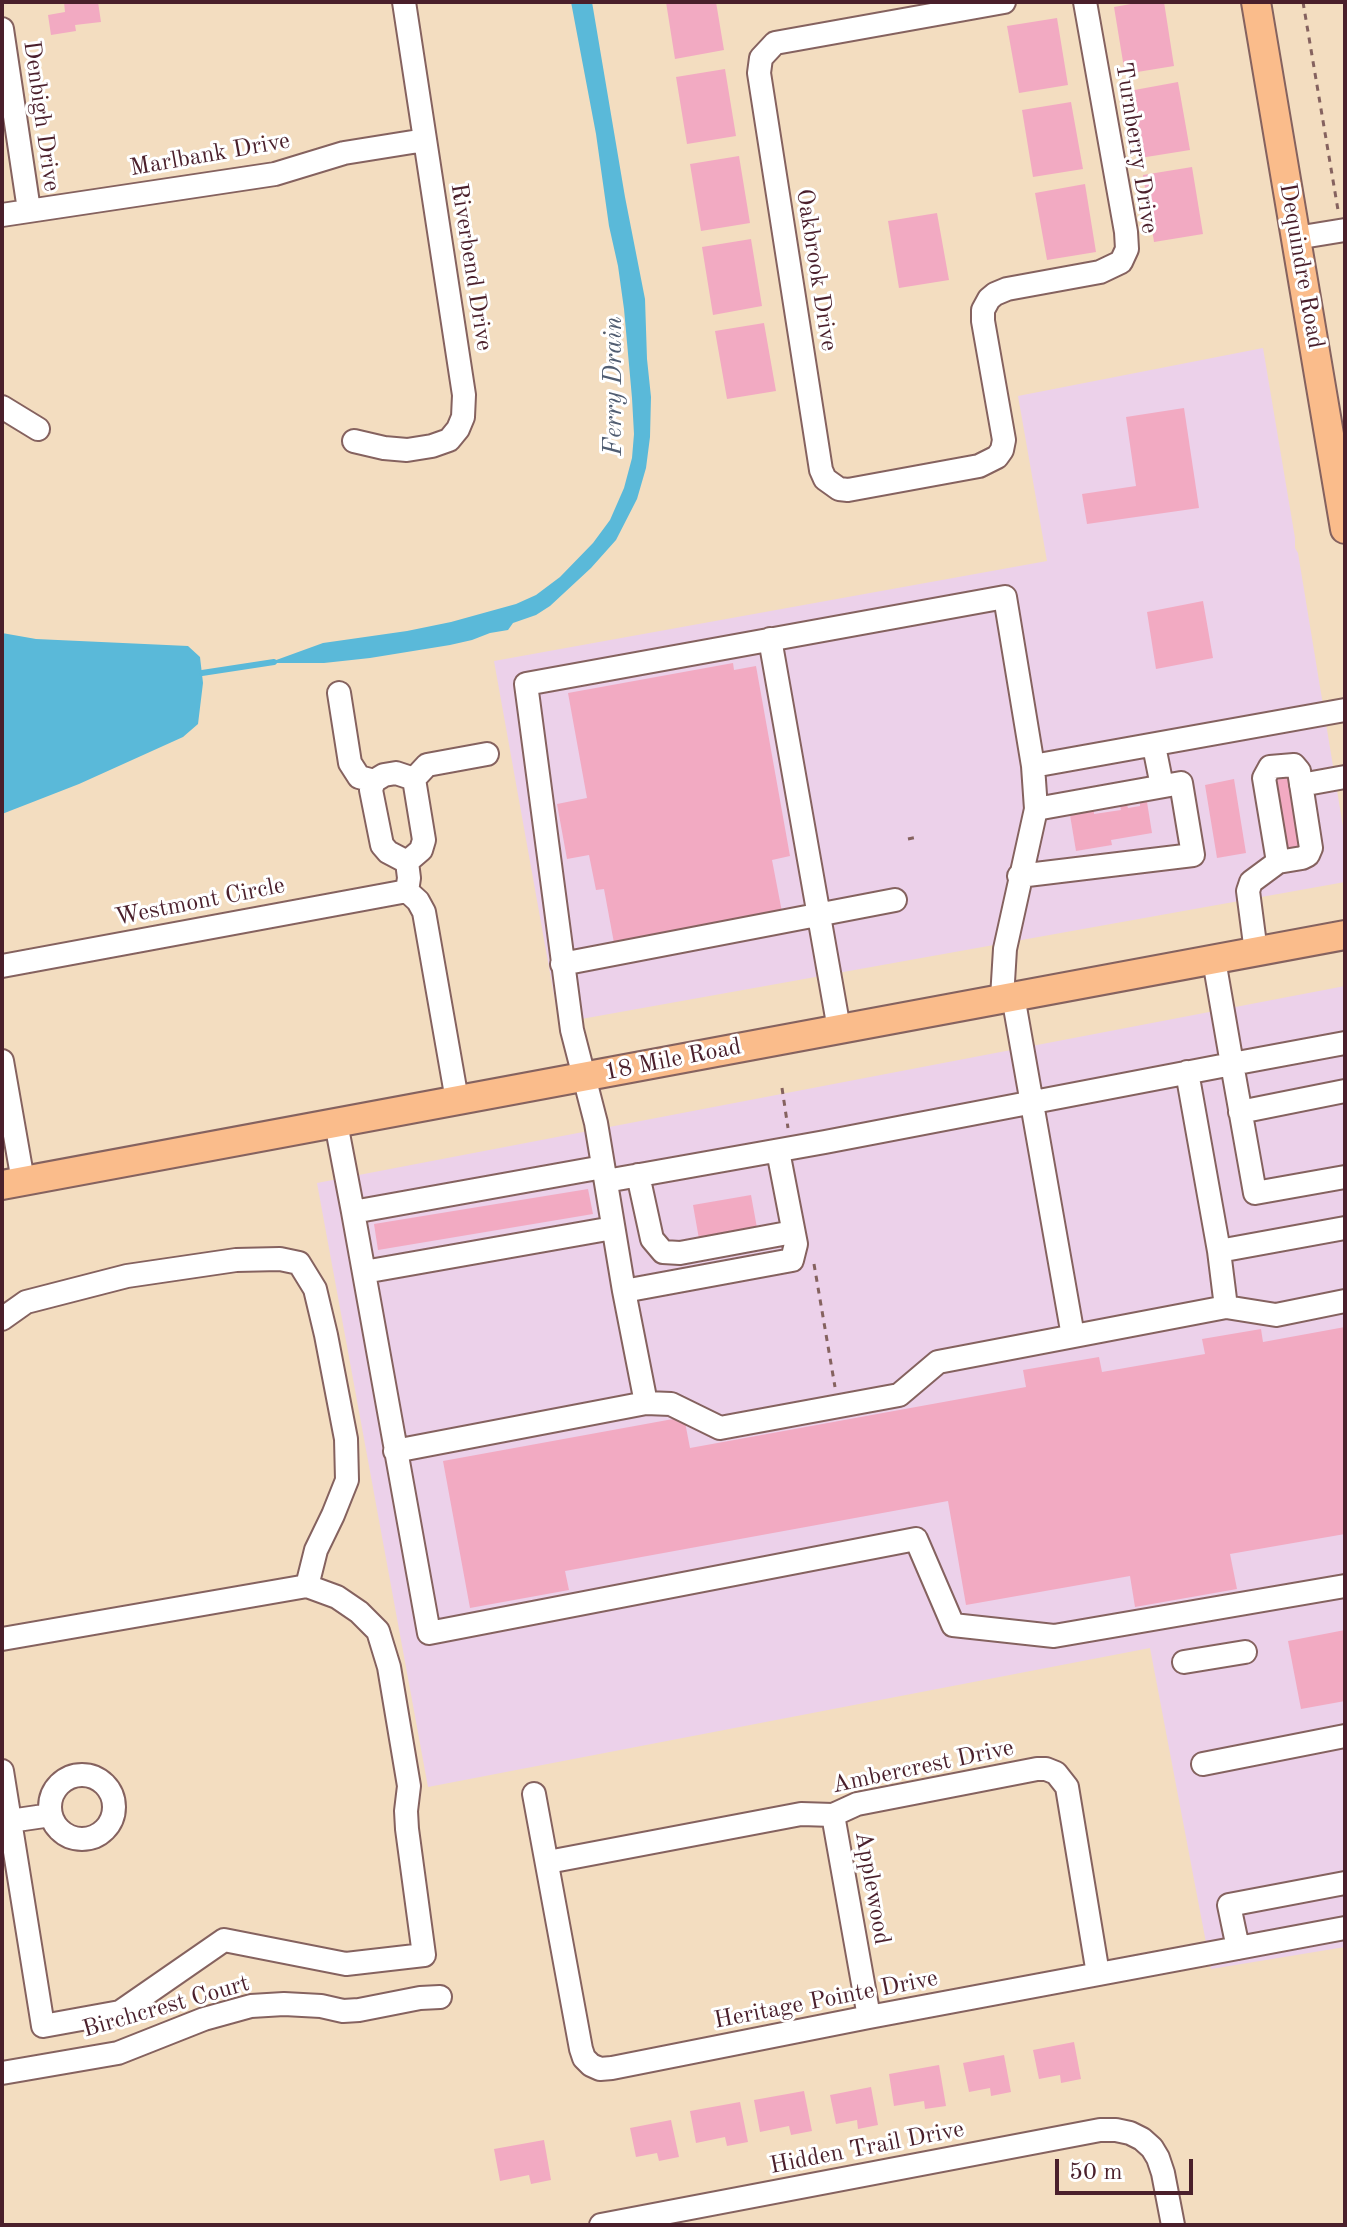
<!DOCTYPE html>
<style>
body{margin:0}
#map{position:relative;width:1347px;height:2227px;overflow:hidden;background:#f3ddc0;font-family:"Old Standard TT",serif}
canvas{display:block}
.frame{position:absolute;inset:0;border:4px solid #4a1f2b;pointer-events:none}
.scale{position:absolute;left:1055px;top:2159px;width:138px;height:36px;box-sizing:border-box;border:4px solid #4a1f2b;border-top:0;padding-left:10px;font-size:24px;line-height:28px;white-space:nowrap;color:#4a1f2b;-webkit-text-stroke:6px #fff;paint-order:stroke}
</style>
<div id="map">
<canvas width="1347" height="2227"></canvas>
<div class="frame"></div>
<div class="scale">50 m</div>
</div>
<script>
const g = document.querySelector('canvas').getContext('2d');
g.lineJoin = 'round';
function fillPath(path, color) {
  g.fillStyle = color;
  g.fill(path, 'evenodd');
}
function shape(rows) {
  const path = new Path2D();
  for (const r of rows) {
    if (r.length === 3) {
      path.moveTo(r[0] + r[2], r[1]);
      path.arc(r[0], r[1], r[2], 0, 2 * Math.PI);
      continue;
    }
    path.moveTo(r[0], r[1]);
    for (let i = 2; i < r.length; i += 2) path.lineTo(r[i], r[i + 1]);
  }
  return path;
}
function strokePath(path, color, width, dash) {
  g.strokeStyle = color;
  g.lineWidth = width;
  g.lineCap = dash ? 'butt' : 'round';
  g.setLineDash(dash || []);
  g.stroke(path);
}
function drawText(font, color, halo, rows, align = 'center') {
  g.font = font + ' "Old Standard TT",serif';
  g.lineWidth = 6;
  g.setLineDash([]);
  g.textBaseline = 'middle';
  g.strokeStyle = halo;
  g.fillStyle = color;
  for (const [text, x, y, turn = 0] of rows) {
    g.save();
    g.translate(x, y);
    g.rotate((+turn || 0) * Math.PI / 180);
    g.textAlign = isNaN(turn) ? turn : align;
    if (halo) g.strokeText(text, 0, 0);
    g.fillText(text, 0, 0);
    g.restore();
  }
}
fillPath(shape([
 [1263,348,1295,538,1295,548,1298,553,1345,839,1345,882,559,1023,494,661,1047,561,1018,396],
 [1345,986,1345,1947,1211,1969,1150,1648,428,1787,317,1183]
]), '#ecd1ea');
fillPath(shape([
 [571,2,592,2,625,197,645,299,647,359,651,397,650,437,646,468,637,499,616,540,591,568,550,606,536,615,513,623,508,630,490,633,472,640,450,645,370,658,324,663,268,663,323,643,407,631,451,622,516,604,536,595,560,577,593,543,610,520,624,488,632,458,634,434,632,398,624,309,618,266,609,226,596,134],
 [2,633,36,639,188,646,200,657,203,683,198,724,183,737,79,784,2,814]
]), '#5ab9d9');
strokePath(shape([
 [202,673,274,662]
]), '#5ab9d9', 6);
fillPath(shape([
 [64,2,98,2,101,22,75,25,76,31,51,35,48,15,65,12],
 [666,2,716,2,724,50,675,59],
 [1142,2,1164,2,1174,66,1125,74,1114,7],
 [1057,18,1068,85,1019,93,1007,26],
 [725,69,736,136,687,144,676,77],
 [1178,82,1190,150,1140,158,1129,91],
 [1071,102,1083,169,1033,177,1022,110],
 [739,156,750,223,701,231,690,164],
 [1192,167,1203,234,1154,242,1143,175],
 [1085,184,1096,252,1047,260,1035,193],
 [937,213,949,280,899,288,888,221],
 [751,239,762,306,713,315,702,247],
 [764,323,776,391,727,399,715,331],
 [1184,408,1199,508,1087,524,1082,494,1136,486,1126,417],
 [1203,601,1213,658,1156,669,1147,612],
 [733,663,734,670,756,666,790,856,772,860,782,912,614,943,604,889,596,890,589,855,567,859,557,804,587,798,568,693],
 [1291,772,1304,850,1285,853,1275,775],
 [1234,779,1246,853,1217,858,1205,785],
 [1147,802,1152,833,1111,840,1112,845,1076,851,1070,815,1094,811,1094,814,1121,810,1120,806,1127,805,1128,808,1140,806,1140,803],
 [588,1189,593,1214,378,1250,374,1224],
 [751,1195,757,1228,699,1239,693,1205],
 [1345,1327,1345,1534,1230,1554,1237,1589,1135,1607,1130,1576,966,1605,948,1501,565,1571,569,1590,470,1608,443,1461,684,1417,690,1448,1026,1387,1023,1370,1099,1357,1102,1372,1205,1354,1202,1339,1261,1329,1263,1342],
 [1345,1630,1345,1701,1301,1709,1288,1641],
 [1074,2042,1081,2079,1061,2083,1060,2075,1039,2079,1033,2050],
 [1004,2055,1011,2092,991,2096,990,2088,969,2092,963,2063],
 [939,2065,946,2106,925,2109,924,2101,894,2106,889,2074],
 [871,2087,878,2125,858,2129,857,2120,836,2124,830,2095],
 [804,2091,812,2131,791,2135,789,2126,760,2132,754,2100],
 [740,2102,748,2142,727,2146,725,2137,696,2143,690,2111],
 [671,2120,679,2157,659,2161,657,2153,636,2157,630,2128],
 [544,2140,551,2180,531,2184,529,2175,500,2181,494,2149]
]), '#f2aac2');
const minor = shape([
 [1004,2,775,43,761,58,759,73,821,470,825,479,839,489,848,490,979,466,997,457,1002,450,1004,440,983,321,983,310,989,299,995,294,1007,289,1100,272,1121,262,1127,249,1126,232,1085,2],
 [2,29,29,210],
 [2,215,275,174,344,153,425,140],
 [1296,238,1345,230],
 [2,407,38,429],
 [354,441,384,448,407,450,432,446,449,440,458,429,463,417,464,395,404,2],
 [770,639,839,1029],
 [339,693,350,763,359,777,374,781],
 [1345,710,1033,766,1005,597,526,684,572,1030,596,1123,624,1291,646,1403,671,1404,720,1428,899,1395,938,1362,1226,1307,1276,1315,1345,1301],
 [1154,746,1162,786],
 [414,779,427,765,487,754],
 [1301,785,1345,777],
 [1019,876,1193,855,1181,783,1036,809],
 [407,891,409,878,407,862,421,850,424,840,414,779,396,773,384,775,374,781,371,790,382,845,388,852,407,862],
 [1256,952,1248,891,1251,882,1278,862,1302,858,1308,855,1311,848,1299,771,1294,765,1270,767,1264,778,1278,862],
 [562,964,895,900],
 [2,966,407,891,418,901,424,912,457,1100],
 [1013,996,1073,1336],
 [1002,998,1005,949,1036,809,1033,766],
 [1345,1043,1232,1064,1255,1193,1345,1177],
 [2,1061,23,1181],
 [1187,1072,1219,1251,1345,1228],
 [1240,1112,1345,1091],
 [336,1123,353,1212,603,1167],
 [638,1175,652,1239,663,1252,680,1253,793,1232],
 [606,1181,825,1142,1232,1064,1214,960],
 [353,1212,429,1633,916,1539,953,1625,1054,1636,1345,1586],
 [1219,1251,1226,1307],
 [364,1272,613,1228],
 [624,1291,792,1260,796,1244,778,1151],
 [2,1319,26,1302,127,1276,236,1260,280,1259,299,1263,315,1289,326,1335,346,1439,347,1480,333,1515,316,1550,307,1586],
 [395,1451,646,1403],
 [2,1639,307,1586,337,1597,359,1612,378,1631,389,1667,409,1786,406,1811,407,1829,424,1955,346,1964,224,1940,120,2012,43,2026,2,1771],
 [1184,1662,1245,1652],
 [1203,1764,1345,1736],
 [82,1807,32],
 [534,1794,581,2049,584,2058,591,2065,600,2069,612,2068,869,2017,1345,1928],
 [833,1815,869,2017],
 [10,1821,51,1815],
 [548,1862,801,1814,833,1815,857,1804,1037,1769,1046,1769,1056,1773,1067,1787,1098,1974],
 [1238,1948,1229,1905,1345,1883],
 [2,2073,118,2053,204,2019,251,2006,284,2004,321,2006,343,2011,359,2010,420,1998,440,1997],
 [601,2225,1100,2130,1116,2130,1130,2133,1142,2139,1152,2148,1158,2158,1163,2173,1173,2225]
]);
const major = shape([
 [1256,2,1345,529],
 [2,1185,1345,935]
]);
strokePath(minor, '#85625f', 26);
strokePath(major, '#85625f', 32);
strokePath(shape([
 [1303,2,1338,210],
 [908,839,917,837],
 [782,1088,788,1128],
 [814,1264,835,1387]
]), '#85625f', 3, [6, 6]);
strokePath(minor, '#fff', 22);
strokePath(major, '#fabc8b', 28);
drawText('24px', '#4a1f2b', '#fff', [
 ["Denbigh Drive",41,116,82],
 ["Turnberry Drive",1136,148,81],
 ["Marlbank Drive",210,155,-10],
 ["Dequindre Road",1301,266,80],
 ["Riverbend Drive",471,267,81],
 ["Oakbrook Drive",816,270,81],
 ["Westmont Circle",200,902,-11],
 ["18 Mile Road",673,1060,-11],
 ["Ambercrest Drive",923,1767,-12],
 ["Applewood",872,1888,80],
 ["Heritage Pointe Drive",826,2000,-11],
 ["Birchcrest Court",166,2007,-16],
 ["Hidden Trail Drive",867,2148,-11]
]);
drawText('italic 26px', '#505d71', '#fff', [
 ["Ferry Drain",614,386,-90]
]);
</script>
